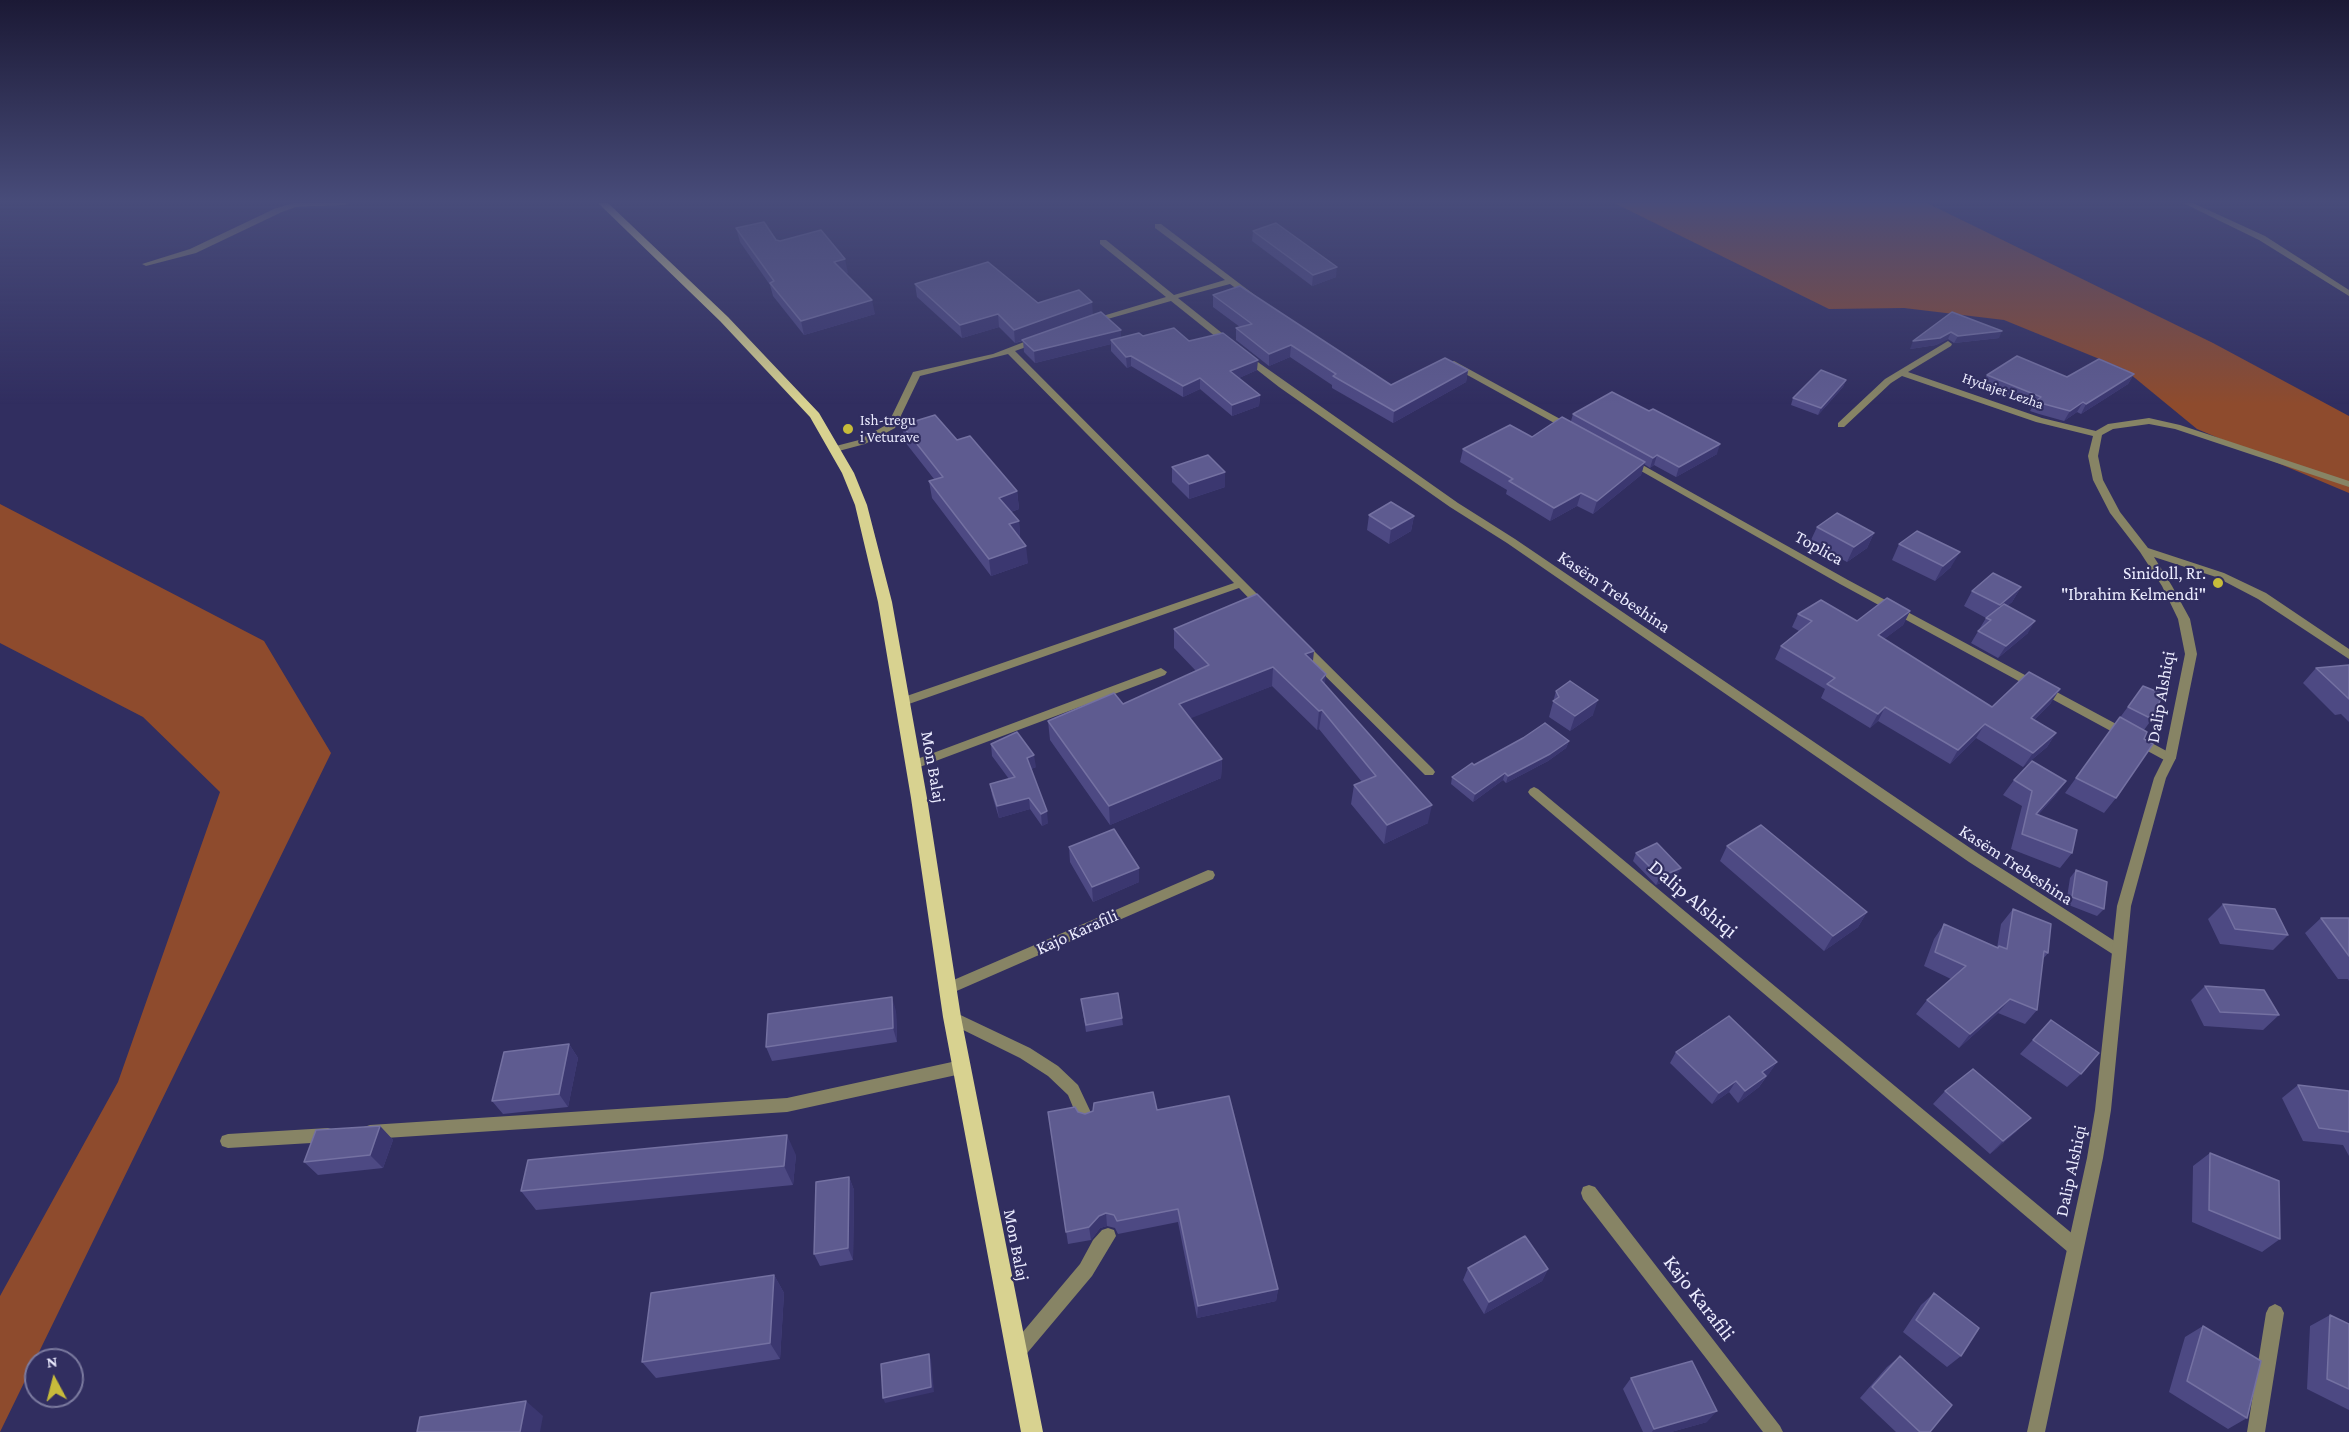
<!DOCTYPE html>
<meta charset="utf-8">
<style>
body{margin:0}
#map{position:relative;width:2349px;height:1432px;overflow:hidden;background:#312e60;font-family:"Crimson Pro",serif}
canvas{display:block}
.north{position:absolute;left:24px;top:1348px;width:60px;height:60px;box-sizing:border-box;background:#312e60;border:2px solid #7b7a9f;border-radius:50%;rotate:353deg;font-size:16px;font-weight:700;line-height:24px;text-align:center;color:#ebebfe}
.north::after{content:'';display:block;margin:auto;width:21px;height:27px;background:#c7bb3b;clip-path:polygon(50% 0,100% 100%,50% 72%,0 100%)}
</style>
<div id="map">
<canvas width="2349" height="1432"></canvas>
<div class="north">N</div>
</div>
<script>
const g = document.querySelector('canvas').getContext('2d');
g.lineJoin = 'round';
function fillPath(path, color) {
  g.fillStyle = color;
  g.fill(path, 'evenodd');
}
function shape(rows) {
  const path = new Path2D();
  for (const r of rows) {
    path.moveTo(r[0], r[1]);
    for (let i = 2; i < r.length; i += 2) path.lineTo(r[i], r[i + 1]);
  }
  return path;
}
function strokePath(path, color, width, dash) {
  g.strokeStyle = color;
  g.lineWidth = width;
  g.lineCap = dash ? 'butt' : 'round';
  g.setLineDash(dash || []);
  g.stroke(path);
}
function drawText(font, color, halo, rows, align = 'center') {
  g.font = font + ' "Crimson Pro",serif';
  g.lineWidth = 4.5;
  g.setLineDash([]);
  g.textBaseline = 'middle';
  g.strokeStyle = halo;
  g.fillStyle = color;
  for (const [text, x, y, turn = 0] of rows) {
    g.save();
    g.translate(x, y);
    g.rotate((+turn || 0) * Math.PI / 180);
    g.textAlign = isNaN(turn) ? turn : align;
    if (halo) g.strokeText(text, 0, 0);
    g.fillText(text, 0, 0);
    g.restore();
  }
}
fillPath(shape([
 [1614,203,1927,203,2213,343,2349,416,2349,493,2197,429,2124,369,2004,320,1904,308,1829,309],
 [0,504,264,641,331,753,0,1432,0,1296,118,1082,220,792,143,717,0,643]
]), '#8e4b2d');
fillPath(shape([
 [294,203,348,203,345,205,296,207,282,212,196,253,146,266,142,264,190,249,276,208,294,203],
 [1161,668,1167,672,1165,675,917,768,913,770,909,768,907,765,909,762,1161,668],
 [1208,870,1213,871,1215,875,1213,879,952,993,947,995,942,993,940,989,942,985,1208,870],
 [952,1011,1030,1048,1058,1066,1078,1085,1094,1119,1092,1124,1086,1126,1080,1124,1068,1095,1048,1076,1020,1058,947,1022,945,1017,947,1012,952,1011],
 [961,1060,966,1062,969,1067,966,1072,961,1074,787,1112,370,1139,364,1137,362,1132,364,1127,370,1125,787,1098,961,1060],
 [328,1128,334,1130,336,1135,334,1140,328,1142,228,1148,222,1146,220,1141,222,1136,228,1134,328,1128],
 [1589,1185,1595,1187,1780,1426,1783,1432,1763,1432,1583,1199,1581,1193,1583,1187,1589,1185],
 [1108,1228,1114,1230,1116,1236,1092,1276,1023,1358,1017,1361,1011,1358,1008,1352,1011,1346,1080,1264,1093,1240,1102,1230,1108,1228],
 [2275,1304,2281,1307,2284,1313,2265,1432,2247,1432,2266,1313,2269,1307,2275,1304]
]), '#878465');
fillPath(shape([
 [1155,224,1161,224,1256,296,1249,298,1230,284,1178,298,1232,341,1232,345,1226,345,1171,301,1090,324,1086,321,1166,297,1100,244,1100,240,1106,240,1174,295,1225,280,1155,228,1155,224],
 [1037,337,1040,338,1040,342,1015,351,1271,608,1265,612,1261,611,1239,588,906,705,898,705,896,702,898,699,1234,583,1008,354,920,376,895,428,865,444,835,452,830,449,832,447,859,440,888,424,913,372,993,354,1037,337],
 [1948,341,1952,344,1951,346,1908,372,2042,418,2100,432,2102,434,2097,437,2036,422,1902,376,1891,383,1844,427,1838,427,1838,423,1885,379,1948,341],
 [1245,353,1458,503,1515,539,1979,854,2124,947,2126,951,2124,955,2119,957,2114,955,1969,862,1507,543,1450,507,1279,387,1242,358,1242,354,1245,353],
 [1454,361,1573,426,1575,428,1573,430,1567,430,1451,366,1451,362,1454,361],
 [1630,458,1848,580,2174,755,2176,758,2174,761,2170,763,2166,761,1840,584,1627,463,1625,461,1630,458],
 [1302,642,1306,643,1433,769,1435,772,1433,775,1425,775,1298,649,1296,646,1298,643,1302,642],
 [1534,787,1538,789,2080,1240,2082,1246,2080,1252,2074,1254,2068,1252,1530,795,1528,792,1530,789,1534,787]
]), '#878465');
fillPath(shape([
 [2183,203,2193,203,2265,236,2349,290,2349,296,2259,240,2183,203],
 [2149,418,2180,425,2349,481,2349,487,2175,429,2149,424,2113,429,2102,435,2098,456,2103,480,2120,512,2148,548,2224,573,2266,593,2349,649,2349,659,2258,599,2216,577,2154,557,2172,586,2190,619,2197,654,2176,758,2166,778,2131,906,2111,1110,2103,1158,2045,1432,2027,1432,2087,1158,2095,1110,2117,906,2154,778,2164,758,2185,654,2178,619,2162,586,2140,552,2110,513,2093,480,2088,456,2094,432,2108,424,2149,418]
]), '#878465');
fillPath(shape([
 [598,203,608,203,728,317,819,413,854,473,867,505,892,602,927,798,961,1017,1043,1432,1021,1432,943,1017,911,798,878,602,855,505,842,473,810,417,720,321,598,203]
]), '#d8d290');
fillPath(shape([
 [736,228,776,240,848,273,846,273,875,314,804,335,773,296,770,285,740,242],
 [1253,231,1336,277,1312,286,1252,241],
 [915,284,1038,303,1093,315,1121,337,1143,336,1189,341,1257,370,1239,378,1260,395,1259,406,1232,416,1200,389,1183,397,1131,366,1127,368,1111,351,1111,344,1035,363,1024,352,1023,341,1015,343,999,327,962,338,917,297],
 [1213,295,1391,385,1468,370,1466,382,1393,423,1332,388,1332,385,1290,357,1269,366,1236,340,1236,328,1240,327,1213,307],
 [1952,312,1999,338,1954,343,1948,339,1936,345,1910,349],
 [2134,374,2128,384,2081,414,2077,412,2064,421,2039,414,2030,411,2033,406,1982,385,1987,375,2067,377],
 [1846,380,1843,387,1818,415,1791,405,1793,398],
 [1573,414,1717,454,1676,477,1654,465,1650,468,1644,464,1641,475,1593,514,1577,506,1550,521,1506,494,1507,490,1460,462,1463,449,1532,437,1571,421],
 [902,425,957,440,1017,491,1019,509,1011,512,1019,521,1020,538,1028,563,991,576,932,498,929,481,934,479,905,442],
 [1172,467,1225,487,1189,499,1172,482],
 [1369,515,1414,516,1411,531,1389,544,1367,530],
 [1817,527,1874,533,1867,548,1847,562,1810,542],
 [1899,544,1951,567,1935,581,1892,560],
 [2021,587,2012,602,2007,606,2028,633,1998,658,1971,643,1986,618,1964,606,1972,591],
 [1910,611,1903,625,1884,639,1992,707,2051,703,2034,720,2056,733,2047,747,2023,767,1976,738,1950,764,1878,721,1870,728,1821,698,1825,689,1775,659,1781,646,1799,631,1792,627,1798,614,1857,621],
 [1174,629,1312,662,1325,684,1428,823,1384,844,1351,804,1354,785,1362,782,1319,729,1317,730,1272,686,1190,718,1222,759,1221,778,1110,825,1050,740,1048,721,1123,704,1196,671,1174,648],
 [2349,665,2349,722,2341,714,2335,715,2303,683,2316,668],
 [2143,686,2152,719,2144,730,2116,798,2104,813,2065,793],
 [1556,691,1593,715,1570,731,1549,717],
 [1569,741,1566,748,1548,761,1506,783,1503,780,1473,802,1451,784,1452,777,1474,765],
 [991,744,1036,767,1031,769,1048,823,1042,826,1030,809,999,818,992,795,990,784,1009,779,992,756],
 [2014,780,2066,781,2055,796,2038,815,2072,853,2060,868,2011,849,2022,806,2003,795],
 [1727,846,1867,912,1858,927,1824,951,1720,861],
 [1069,847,1139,882,1093,902,1070,862],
 [1636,853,1678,875,1656,885,1633,861],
 [2076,870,2104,909,2097,916,2066,904,2070,878],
 [2223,904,2288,935,2273,950,2220,944,2208,919],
 [2013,909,2048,953,2043,959,2037,1010,2025,1024,1998,1013,1959,1048,1916,1014,1927,1000,1951,979,1924,966,1934,939,1944,924,1997,948,2001,924],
 [2321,918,2349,918,2349,981,2348,979,2338,979,2305,933],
 [2205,986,2279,1015,2263,1030,2204,1026,2191,1000],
 [1081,999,1122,1018,1123,1025,1086,1032],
 [896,1011,897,1042,772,1061,766,1047],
 [2051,1020,2081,1074,2067,1087,2020,1054],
 [569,1044,578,1058,568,1107,503,1114,492,1101],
 [1676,1052,1777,1062,1759,1087,1738,1103,1729,1092,1712,1104,1670,1063],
 [2298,1085,2349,1091,2349,1156,2343,1145,2303,1141,2282,1098],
 [1945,1091,2017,1131,1990,1154,1933,1104],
 [1157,1110,1278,1289,1276,1301,1197,1318,1178,1222,1118,1234,1115,1228,1107,1226,1100,1228,1091,1240,1068,1244,1048,1112,1078,1112,1085,1114],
 [380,1126,393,1140,383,1168,318,1175,304,1162],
 [2210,1153,2280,1239,2262,1252,2192,1222,2193,1166],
 [796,1155,793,1185,536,1210,521,1191],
 [849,1177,854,1190,853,1260,820,1266,814,1254],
 [1468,1268,1548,1269,1542,1281,1484,1314,1463,1280],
 [774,1275,784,1293,780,1359,656,1378,642,1362],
 [1934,1293,1961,1356,1947,1367,1903,1332,1921,1305],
 [2330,1315,2349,1324,2349,1410,2307,1389,2310,1326],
 [2203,1326,2247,1418,2228,1429,2169,1392,2185,1337],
 [1900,1356,1930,1432,1896,1432,1860,1398,1887,1367],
 [1631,1378,1707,1422,1671,1432,1643,1432,1623,1389]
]), '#4d4983');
fillPath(shape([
 [845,259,848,273,837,275,834,262],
 [1337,267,1336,277,1312,286,1313,275],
 [872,300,875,314,804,335,801,321],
 [1092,302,1093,315,1015,343,1014,330],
 [998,314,999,327,962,338,960,325],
 [1121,330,1121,341,1111,340,1111,344,1035,363,1034,351],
 [2002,331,1999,338,1954,343,1958,336],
 [1951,332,1948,339,1936,345,1910,349,1913,341],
 [1291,345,1290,357,1269,366,1269,354],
 [1131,356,1131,366,1127,368,1126,357],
 [1258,360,1257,370,1230,382,1230,371],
 [1468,370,1466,382,1393,423,1394,411],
 [2134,374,2128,384,2081,414,2086,404],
 [1200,378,1200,389,1183,397,1183,386],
 [1846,380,1843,387,1818,415,1821,408],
 [1260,395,1259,406,1232,416,1232,405],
 [2083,402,2077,412,2064,421,2070,411],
 [1720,444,1717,454,1676,477,1679,467],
 [1657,455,1654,465,1650,468,1653,458],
 [1645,462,1641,475,1593,514,1597,501],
 [1225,472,1225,487,1189,499,1189,484],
 [1017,491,1019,509,1001,515,999,498],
 [1581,493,1577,506,1550,521,1554,508],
 [1414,516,1411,531,1389,544,1391,529],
 [1019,521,1020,538,1009,524],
 [1874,533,1867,548,1847,562,1854,547],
 [1026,546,1028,563,991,576,989,559],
 [1960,552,1951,567,1935,581,1943,566],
 [2021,587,2012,602,1991,620,2000,605],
 [1910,611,1903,625,1871,649,1878,635],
 [2035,621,2028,633,1998,658,2006,646],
 [1314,651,1312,670,1305,654],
 [1273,667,1272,686,1179,723,1179,704],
 [1326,674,1324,694,1321,680],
 [2060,689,2051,703,2022,731,2031,718],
 [1598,700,1593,715,1570,731,1575,716],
 [1885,707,1878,721,1870,728,1878,714],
 [1322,710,1319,729,1317,730,1319,711],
 [1985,724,1976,738,1950,764,1958,750],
 [2056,733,2047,747,2023,767,2033,753],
 [1569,741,1566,748,1548,761,1506,783,1508,776],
 [1034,755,1036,767,1029,770,1027,758],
 [1222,759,1221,778,1110,825,1109,806],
 [1505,773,1503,780,1473,802,1475,794],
 [2066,781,2055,796,2025,829,2036,814],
 [1029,798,1030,809,999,818,997,806],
 [1432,805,1428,823,1384,844,1387,825],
 [1047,811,1048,823,1042,826,1041,814],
 [1139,868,1139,882,1093,902,1092,887],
 [1681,868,1678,875,1656,885,1660,877],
 [1867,912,1858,927,1824,951,1833,936],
 [892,997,896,1011,897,1042,893,1028],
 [2010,999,1998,1013,1959,1048,1970,1034],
 [569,1044,578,1058,568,1107,559,1094],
 [1777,1062,1769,1074,1755,1084,1762,1072],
 [1766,1076,1759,1087,1738,1103,1745,1091],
 [1736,1081,1729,1092,1712,1104,1719,1093],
 [2031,1118,2017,1131,1990,1154,2003,1141],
 [380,1126,393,1140,383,1168,370,1155],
 [787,1135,796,1155,793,1185,784,1166],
 [849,1177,854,1190,853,1260,848,1248],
 [1106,1213,1107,1226,1100,1228,1091,1240,1089,1227,1099,1216],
 [1548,1269,1542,1281,1484,1314,1489,1302],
 [774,1275,784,1293,780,1359,770,1343],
 [1278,1289,1276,1301,1197,1318,1198,1306],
 [929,1354,931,1359,934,1392,885,1403,883,1398],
 [526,1401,543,1416,540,1432,520,1432],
 [1717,1411,1707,1422,1671,1432,1652,1432,1654,1429]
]), '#3b3770');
const building = shape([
 [764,222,776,240,780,241,821,230,845,259,834,262,872,300,801,321,770,283,774,281,736,228,764,222],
 [1276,223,1337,267,1313,275,1253,231,1276,223],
 [988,262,1038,303,1079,290,1092,302,1014,330,998,314,960,325,915,284,988,262],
 [1240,286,1391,385,1445,358,1468,370,1394,411,1333,376,1336,374,1291,345,1269,354,1236,328,1252,324,1213,295,1240,286],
 [1101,312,1121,330,1034,351,1022,340,1101,312],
 [1952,312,2002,331,1958,336,1951,332,1940,338,1913,341,1952,312],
 [1174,328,1189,341,1223,333,1258,360,1230,371,1260,395,1232,405,1200,378,1183,386,1131,356,1126,357,1111,340,1139,333,1143,336,1174,328],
 [2017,356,2067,377,2099,359,2134,374,2086,404,2083,402,2070,411,2044,404,2036,401,2041,397,1987,375,2017,356],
 [1821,370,1846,380,1821,408,1793,398,1821,370],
 [1612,392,1649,411,1653,409,1720,444,1679,467,1657,455,1653,458,1573,414,1612,392],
 [935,415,957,440,970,436,1017,491,999,498,1019,521,1009,524,1026,546,989,559,929,481,943,477,902,425,935,415],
 [1562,417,1645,462,1597,501,1581,493,1554,508,1509,481,1513,479,1463,449,1510,425,1532,437,1562,417],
 [1208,455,1225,472,1189,484,1172,467,1208,455],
 [1391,502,1414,516,1391,529,1369,515,1391,502],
 [1837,513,1874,533,1854,547,1817,527,1837,513],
 [1917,531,1960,552,1943,566,1899,544,1917,531],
 [1993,573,2021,587,2000,605,1972,591,1993,573],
 [1257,594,1314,651,1305,654,1326,674,1321,680,1432,805,1387,825,1354,785,1376,776,1322,710,1319,711,1273,667,1179,704,1222,759,1109,806,1048,721,1114,693,1123,704,1209,665,1174,629,1257,594],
 [1887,598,1910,611,1878,635,1992,707,2029,672,2060,689,2031,718,2056,733,2033,753,1985,724,1958,750,1885,707,1878,714,1827,684,1835,678,1781,646,1812,621,1798,614,1821,600,1857,621,1887,598],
 [2004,604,2035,621,2006,646,1978,631,1991,620,1986,618,2004,604],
 [2349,665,2349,699,2316,668,2349,665],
 [1570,681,1598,700,1575,716,1553,701,1559,697,1556,691,1570,681],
 [2143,686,2163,694,2152,719,2128,707,2143,686],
 [2120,717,2147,732,2144,739,2153,744,2116,798,2076,778,2120,717],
 [1545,723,1569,741,1550,754,1508,776,1505,773,1475,794,1452,777,1472,763,1474,765,1523,738,1545,723],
 [1017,732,1034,755,1027,758,1047,811,1041,814,1029,798,997,806,990,784,1015,777,991,744,1017,732],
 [2032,761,2066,781,2036,814,2077,830,2072,853,2022,834,2032,791,2014,780,2032,761],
 [1761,825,1867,912,1833,936,1727,846,1761,825],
 [1114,829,1139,868,1092,887,1069,847,1114,829],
 [1657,843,1681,868,1660,877,1636,853,1657,843],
 [2076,870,2107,882,2104,909,2072,897,2076,870],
 [2223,904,2275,909,2288,935,2235,929,2223,904],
 [2013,909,2051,924,2048,953,2044,951,2037,1010,2010,999,1970,1034,1927,1000,1966,966,1935,952,1944,924,1998,948,1999,946,2007,949,2013,909],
 [2321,918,2349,918,2349,956,2321,918],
 [2205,986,2264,990,2279,1015,2220,1012,2205,986],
 [1118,993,1122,1018,1086,1025,1081,999,1118,993],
 [892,997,893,1028,766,1047,768,1014,892,997],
 [1729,1016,1777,1062,1762,1072,1766,1076,1745,1091,1736,1081,1719,1093,1676,1052,1729,1016],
 [2051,1020,2099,1053,2081,1074,2033,1040,2051,1020],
 [569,1044,559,1094,492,1101,504,1052,569,1044],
 [1973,1069,2031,1118,2003,1141,1945,1091,1973,1069],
 [2298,1085,2349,1091,2349,1132,2319,1128,2298,1085],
 [1153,1092,1157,1110,1229,1096,1278,1289,1198,1306,1178,1209,1117,1221,1114,1215,1106,1213,1099,1216,1089,1227,1066,1232,1048,1112,1075,1107,1078,1112,1085,1114,1093,1111,1094,1103,1153,1092],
 [380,1126,370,1155,304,1162,316,1130,380,1126],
 [787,1135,784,1166,521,1191,528,1160,787,1135],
 [2210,1153,2279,1181,2280,1239,2209,1210,2210,1153],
 [849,1177,848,1248,814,1254,816,1182,849,1177],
 [1525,1236,1548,1269,1489,1302,1468,1268,1525,1236],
 [774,1275,770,1343,642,1362,651,1293,774,1275],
 [1934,1293,1979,1328,1961,1356,1916,1320,1934,1293],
 [2330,1315,2349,1324,2349,1389,2327,1379,2330,1315],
 [2203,1326,2261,1361,2247,1418,2187,1381,2203,1326],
 [929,1354,931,1387,883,1398,881,1364,929,1354],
 [1900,1356,1952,1405,1930,1432,1920,1432,1872,1387,1900,1356],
 [1692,1361,1717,1411,1654,1429,1631,1378,1692,1361],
 [526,1401,520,1432,417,1432,420,1417,526,1401]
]);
fillPath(building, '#5e5b90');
strokePath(building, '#7471a2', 1.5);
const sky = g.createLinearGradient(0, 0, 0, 404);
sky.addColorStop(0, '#1b1935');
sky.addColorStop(0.5, '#484c7a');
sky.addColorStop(1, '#484c7a00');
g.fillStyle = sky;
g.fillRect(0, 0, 2349, 404);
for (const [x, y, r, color] of [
 [848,429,6,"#c7bb3b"],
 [2218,583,6,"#c7bb3b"]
]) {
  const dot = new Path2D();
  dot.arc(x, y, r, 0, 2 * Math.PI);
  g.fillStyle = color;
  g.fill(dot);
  strokePath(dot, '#312e60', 2);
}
drawText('15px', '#ebebfe', '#312e60', [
 ["Hydajet Lezha",2003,391,19]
]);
drawText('15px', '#ebebfe', '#312e60', [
 ["Ish-tregu",860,420],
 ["i Veturave",860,437]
], 'left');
drawText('18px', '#ebebfe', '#312e60', [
 ["Toplica",1819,548,29],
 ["Kasëm Trebeshina",1614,592,34],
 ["Dalip Alshiqi",2161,697,-80],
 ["Mon Balaj",933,767,80],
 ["Kasëm Trebeshina",2016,865,33],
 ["Kajo Karafili",1077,932,-24],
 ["Dalip Alshiqi",2071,1171,-78],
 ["Mon Balaj",1016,1245,79]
]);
drawText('18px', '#ebebfe', '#312e60', [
 ["Sinidoll, Rr.",2206,573],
 ["\"Ibrahim Kelmendi\"",2206,594]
], 'right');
drawText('21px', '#ebebfe', '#312e60', [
 ["Dalip Alshiqi",1693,899,40],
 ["Kajo Karafili",1699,1298,52]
]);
</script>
